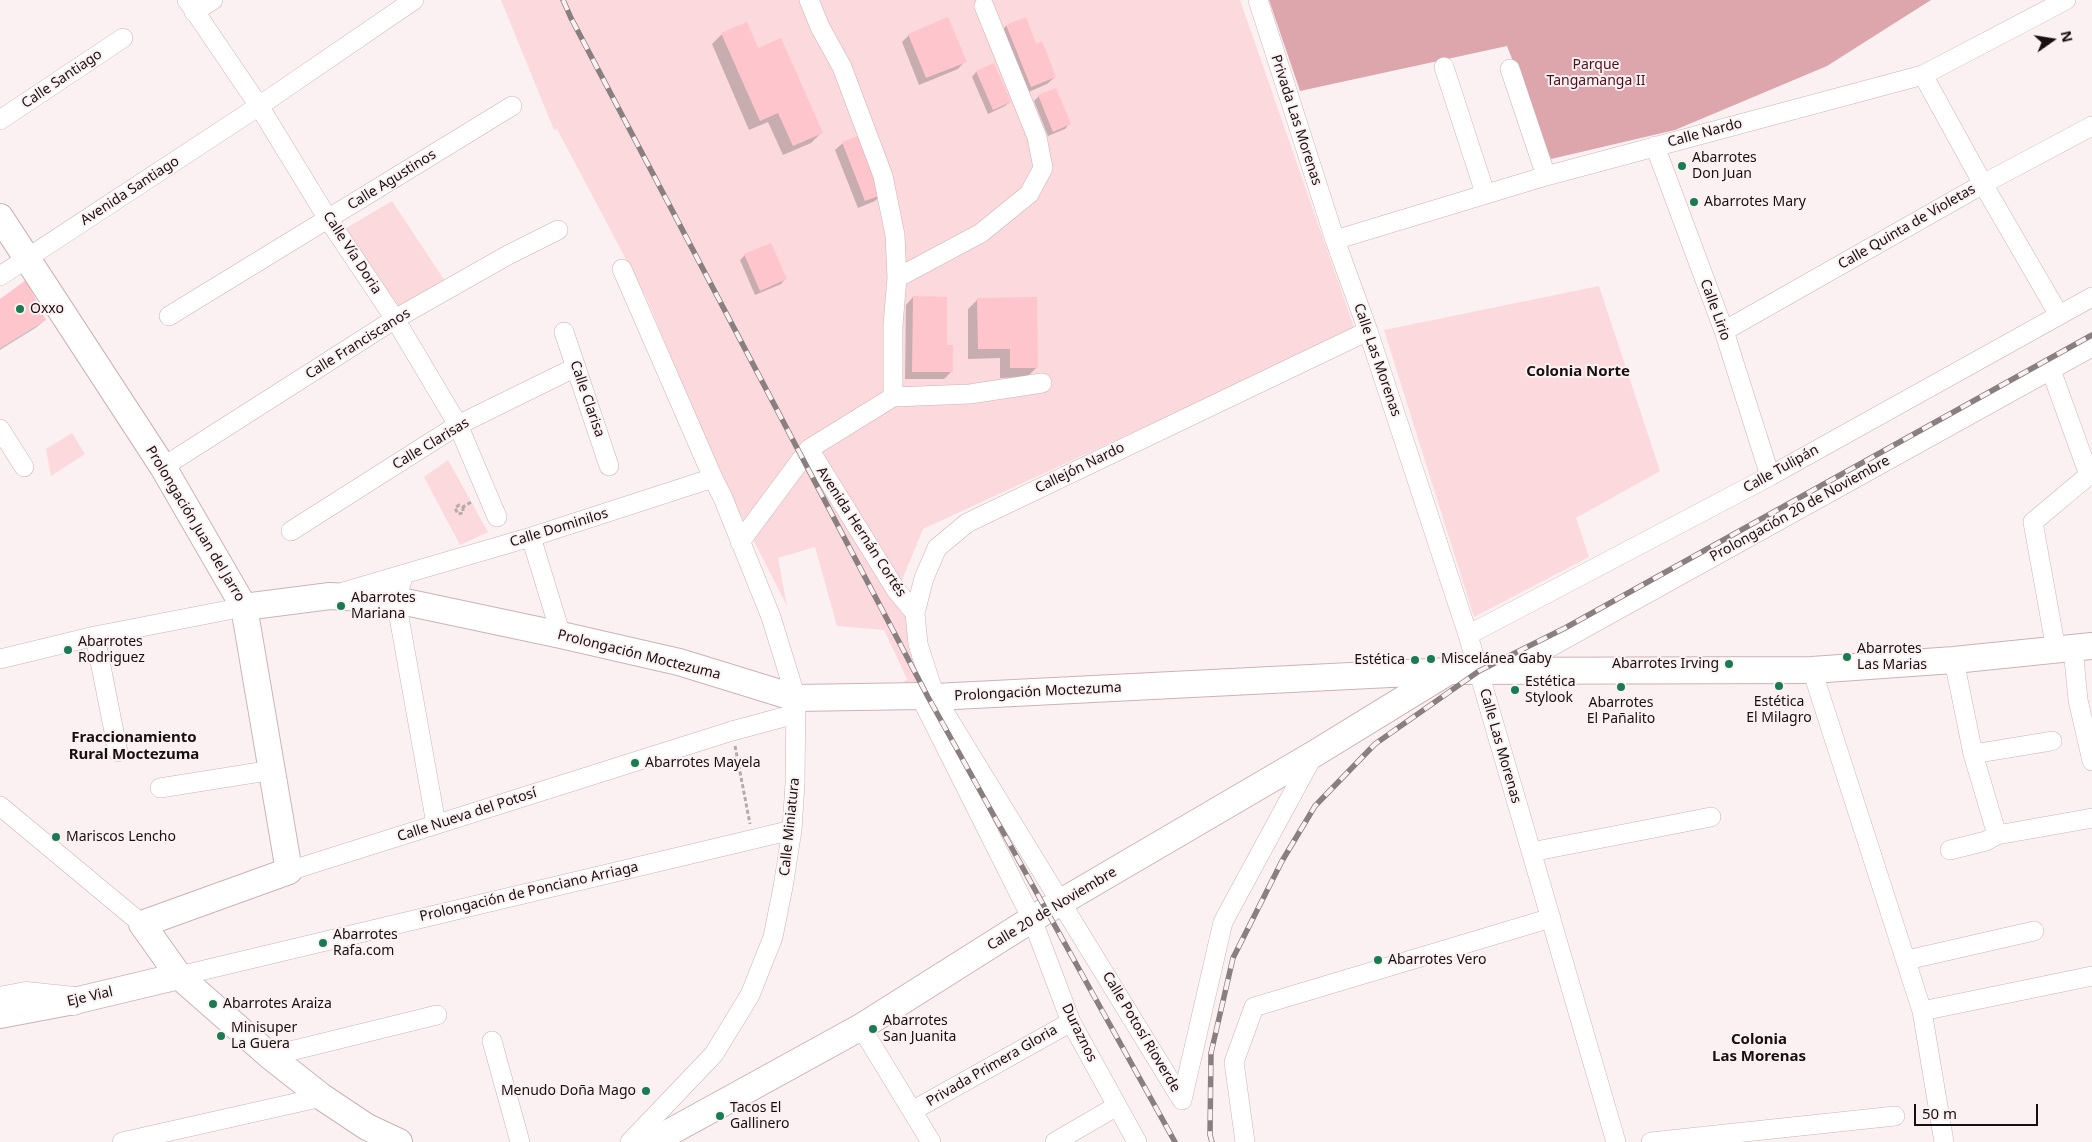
<!DOCTYPE html>
<meta charset="utf-8">
<style>
body{margin:0}
#map{position:relative;width:2092px;height:1142px;overflow:hidden;background:#fcf1f2;font-family:"Noto Sans",sans-serif}
canvas{display:block}
.north{position:absolute;left:2027px;top:15px;width:50px;height:50px;-webkit-text-stroke:4px #fcf1f2;paint-order:stroke;rotate:77deg;font-size:14px;font-weight:700;line-height:20px;text-align:center;color:#180f10}
.north::after{content:'';display:block;margin:auto;width:18px;height:22px;background:#180f10;clip-path:polygon(50% 0,100% 100%,50% 72%,0 100%)}
.scale{position:absolute;left:1914px;top:1104px;width:124px;height:22px;box-sizing:border-box;border:2px solid #180f10;border-top:0;padding-left:6px;font-size:15px;line-height:18px;white-space:nowrap;color:#180f10;-webkit-text-stroke:4px #fcf1f2;paint-order:stroke}
</style>
<div id="map">
<canvas width="2092" height="1142"></canvas>
<div class="north">N</div>
<div class="scale">50 m</div>
</div>
<script>
const g = document.querySelector('canvas').getContext('2d');
g.lineJoin = 'round';
function fillPath(path, color) {
  g.fillStyle = color;
  g.fill(path, 'evenodd');
}
function shape(rows) {
  const path = new Path2D();
  for (const r of rows) {
    path.moveTo(r[0], r[1]);
    for (let i = 2; i < r.length; i += 2) path.lineTo(r[i], r[i + 1]);
  }
  return path;
}
function strokePath(path, color, width, dash) {
  g.strokeStyle = color;
  g.lineWidth = width;
  g.lineCap = dash ? 'butt' : 'round';
  g.setLineDash(dash || []);
  g.stroke(path);
}
function drawText(font, color, halo, rows, align = 'center') {
  g.font = font + ' "Noto Sans",sans-serif';
  g.lineWidth = 4;
  g.setLineDash([]);
  g.textBaseline = 'middle';
  g.strokeStyle = halo;
  g.fillStyle = color;
  for (const [text, x, y, turn = 0] of rows) {
    g.save();
    g.translate(x, y);
    g.rotate((+turn || 0) * Math.PI / 180);
    g.textAlign = isNaN(turn) ? turn : align;
    if (halo) g.strokeText(text, 0, 0);
    g.fillText(text, 0, 0);
    g.restore();
  }
}
fillPath(shape([
 [501,0,1240,0,1355,330,923,529,900,585,930,689,910,694,904,682,907,679,884,630,837,626,815,547,778,558,787,606,717,469,647,299,557,129,554,130],
 [392,201,445,281,398,311,345,229],
 [1599,286,1660,471,1576,518,1589,557,1474,617,1384,330],
 [72,433,85,454,51,476,46,449],
 [448,460,488,532,460,545,424,477]
]), '#fbd9dd');
fillPath(shape([
 [1269,0,1931,0,1827,66,1675,130,1551,159,1507,46,1300,91]
]), '#dda5ac');
fillPath(shape([
 [1025,19,1036,45,1055,77,1047,84,1024,94,999,34,1006,26],
 [746,23,758,49,821,133,811,143,783,155,768,122,749,130,712,44,722,34],
 [909,35,965,61,958,69,919,85,902,42],
 [994,65,1010,102,1005,106,988,114,972,77,976,72],
 [1039,96,1069,124,1065,129,1048,136,1034,101],
 [843,143,883,193,875,201,858,208,835,150],
 [745,255,785,279,781,284,755,295,740,260],
 [913,297,945,347,952,371,944,379,905,379,906,305],
 [978,299,1037,367,1027,377,1000,378,1000,358,968,359,968,309],
 [0,300,45,320,37,327,0,350]
]), '#0003');
fillPath(shape([
 [948,17,967,62,926,78,908,34],
 [1026,17,1036,44,1042,41,1056,77,1031,87,1006,25],
 [747,22,758,48,781,38,823,133,793,146,778,113,760,121,721,33],
 [994,63,1011,102,993,110,976,71],
 [1056,88,1071,124,1053,132,1038,95],
 [861,135,884,194,865,201,842,142],
 [771,243,787,279,760,291,744,254],
 [26,280,46,320,0,348,0,299],
 [913,296,947,297,947,345,953,345,953,372,912,372],
 [1037,297,1038,368,1010,368,1010,349,978,349,977,298]
]), '#fec5cc');
const street = shape([
 [187,0,259,106,328,219,395,319,458,425,497,517],
 [809,0,820,27,842,67,883,176,895,235,897,278,893,325,893,397],
 [1258,0,1335,240,1368,331,1468,635,1616,1142],
 [194,12,213,0],
 [1444,67,1485,193],
 [1510,69,1546,176],
 [1923,75,1983,184,2059,315],
 [0,120,123,38],
 [1655,146,1724,331,1770,476],
 [1335,240,1546,176,1923,75,2066,0],
 [622,269,713,478,723,498,771,617,796,698,795,783,792,830,783,887,773,937,750,995,714,1054,630,1142],
 [0,276,259,106,414,0],
 [897,278,981,233,1029,194,1043,168,1037,137,984,6],
 [169,316,512,106],
 [1724,331,1983,184,2092,126],
 [564,332,609,466],
 [2051,370,2089,475,2092,476],
 [0,429,24,467],
 [809,449,896,590,915,613],
 [163,467,395,319,508,255,558,230],
 [291,531,458,425,576,367],
 [531,537,561,635],
 [740,542,809,449,893,397,970,394,1042,383],
 [343,592,404,574],
 [1468,635,1770,476,2092,297],
 [95,636,118,752],
 [2073,648,2078,700,2092,761],
 [2056,650,2033,522,2089,475],
 [0,659,95,636,244,607],
 [1954,660,1973,754,1997,835],
 [1509,670,2092,347],
 [1812,670,1922,1011,1944,1142],
 [920,696,1032,919,1071,1022,1137,1142],
 [1973,754,2052,741],
 [160,788,273,770],
 [0,806,142,924],
 [436,824,396,600,404,574,531,537,713,478],
 [1950,850,1986,841,1997,835,2092,818],
 [1531,852,1711,817],
 [289,871,732,731,795,714],
 [1907,960,2034,931],
 [179,976,792,830],
 [1922,1011,2092,976],
 [861,1027,931,1142],
 [492,1041,520,1142],
 [270,1056,437,1015],
 [1182,1100,935,697,918,644,915,613,924,578,937,548,967,523,1368,331],
 [1182,1100,1223,922,1314,754],
 [912,1111,1071,1022],
 [122,1142,322,1097],
 [1055,1142,1117,1106],
 [1245,1142,1234,1062,1254,1007,1551,918],
 [1651,1142,1895,1116]
]);
const secondary = shape([
 [0,217,163,467,244,607,289,871,142,924,179,976,270,1056,322,1097,367,1127,399,1142],
 [244,607,330,596,396,600,561,635,679,662,796,698,920,696,935,697,1449,671,1812,670,1954,660,2092,646],
 [0,1015,74,1001,179,976],
 [652,1142,861,1027,1032,919,1314,754,1446,673]
]);
const primary = shape([
 [0,1001,26,996,74,1001]
]);
strokePath(street, '#cdb2b5', 20);
strokePath(secondary, '#cdb2b5', 28);
strokePath(primary, '#cdb2b5', 29);
strokePath(shape([
 [463,507,463,513,458,514,455,508,459,505,463,507,473,501],
 [735,746,750,824]
]), '#b5aaab', 3, [4, 2.5]);
strokePath(street, '#fff', 19);
strokePath(secondary, '#fff', 26);
strokePath(primary, '#fff', 28);
const rail = shape([
 [563,0,571,18,928,697,1175,1142],
 [1212,1142,1210,1135,1211,1053,1233,958,1282,861,1315,806,1375,744,1479,671,1565,628,2092,335]
]);
strokePath(rail, '#897f80', 5.5);
strokePath(rail, '#fcf1f2', 4, [11]);
for (const [x, y, r, color] of [
 [1682,166,5,"#197b52"],
 [1694,202,5,"#197b52"],
 [20,309,5,"#197b52"],
 [341,606,5,"#197b52"],
 [68,650,5,"#197b52"],
 [1847,657,5,"#197b52"],
 [1431,659,5,"#197b52"],
 [1415,660,5,"#197b52"],
 [1729,664,5,"#197b52"],
 [1779,686,5,"#197b52"],
 [1621,687,5,"#197b52"],
 [1515,690,5,"#197b52"],
 [635,763,5,"#197b52"],
 [56,837,5,"#197b52"],
 [323,943,5,"#197b52"],
 [1378,960,5,"#197b52"],
 [213,1004,5,"#197b52"],
 [873,1029,5,"#197b52"],
 [221,1036,5,"#197b52"],
 [646,1091,5,"#197b52"],
 [720,1116,5,"#197b52"]
]) {
  const dot = new Path2D();
  dot.arc(x, y, r, 0, 2 * Math.PI);
  g.fillStyle = color;
  g.fill(dot);
  strokePath(dot, '#fcf1f2', 2);
}
drawText('14px', '#4f0e1f', '#fcf1f2', [
 ["Parque",1596,65],
 ["Tangamanga II",1596,81]
]);
drawText('14px', '#180f10', '#fcf1f2', [
 ["Calle Santiago",62,79,-34],
 ["Privada Las Morenas",1296,120,72],
 ["Calle Nardo",1705,133,-15],
 ["Calle Agustinos",392,180,-32],
 ["Avenida Santiago",130,191,-33],
 ["Calle Quinta de Violetas",1907,227,-30],
 ["Calle Vía Doria",352,253,57],
 ["Calle Lirio",1715,310,70],
 ["Calle Franciscanos",358,344,-32],
 ["Calle Las Morenas",1377,360,71],
 ["Calle Clarisa",587,399,71],
 ["Calle Clarisas",431,444,-31],
 ["Callejón Nardo",1080,468,-26],
 ["Calle Tulipán",1781,469,-29],
 ["Prolongación 20 de Noviembre",1800,509,-29],
 ["Prolongación Juan del Jarro",195,524,59],
 ["Calle Dominilos",559,528,-17],
 ["Avenida Hernán Cortés",861,532,57],
 ["Prolongación Moctezuma",639,655,14],
 ["Prolongación Moctezuma",1038,692,-3],
 ["Calle Las Morenas",1500,746,74],
 ["Calle Nueva del Potosí",467,815,-18],
 ["Calle Miniatura",790,827,-84],
 ["Prolongación de Ponciano Arriaga",529,892,-13],
 ["Calle 20 de Noviembre",1052,909,-31],
 ["Eje Vial",90,997,-13],
 ["Calle Potosí Rioverde",1141,1032,59],
 ["Duraznos",1079,1033,64],
 ["Privada Primera Gloria",992,1066,-30]
]);
drawText('14px', '#180f10', '#fcf1f2', [
 ["Abarrotes",1692,158],
 ["Don Juan",1692,174],
 ["Abarrotes Mary",1704,202],
 ["Oxxo",30,309],
 ["Abarrotes",351,598],
 ["Mariana",351,614],
 ["Abarrotes",78,642],
 ["Rodriguez",78,658],
 ["Abarrotes",1857,649],
 ["Las Marias",1857,665],
 ["Miscelánea Gaby",1441,659],
 ["Estética",1405,660,"right"],
 ["Abarrotes Irving",1719,664,"right"],
 ["Estética",1525,682],
 ["Stylook",1525,698],
 ["Estética",1779,702,"center"],
 ["El Milagro",1779,718,"center"],
 ["Abarrotes",1621,703,"center"],
 ["El Pañalito",1621,719,"center"],
 ["Abarrotes Mayela",645,763],
 ["Mariscos Lencho",66,837],
 ["Abarrotes",333,935],
 ["Rafa.com",333,951],
 ["Abarrotes Vero",1388,960],
 ["Abarrotes Araiza",223,1004],
 ["Abarrotes",883,1021],
 ["San Juanita",883,1037],
 ["Minisuper",231,1028],
 ["La Guera",231,1044],
 ["Menudo Doña Mago",636,1091,"right"],
 ["Tacos El",730,1108],
 ["Gallinero",730,1124]
], 'left');
drawText('bold 15px', '#180f10', '#fcf1f2', [
 ["Colonia Norte",1578,372],
 ["Fraccionamiento",134,738],
 ["Rural Moctezuma",134,755],
 ["Colonia",1759,1040],
 ["Las Morenas",1759,1057]
]);
</script>
